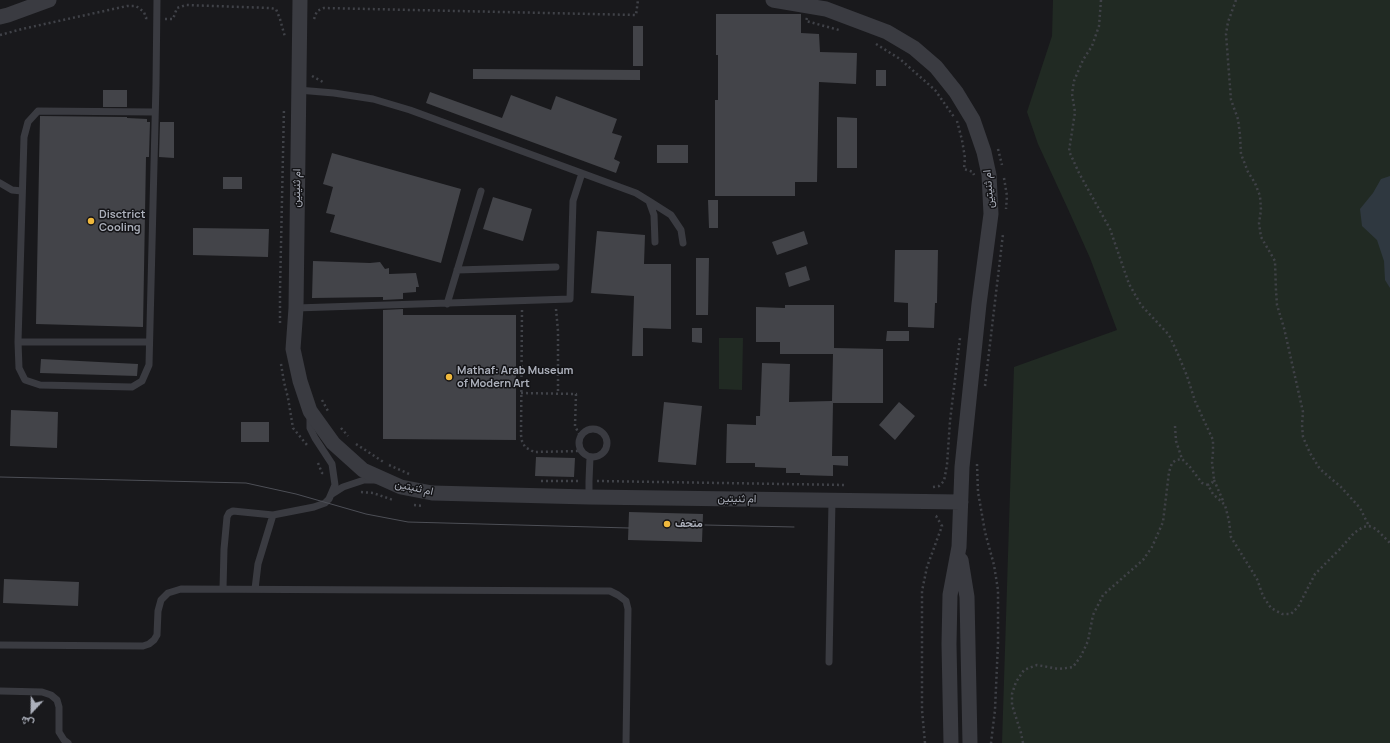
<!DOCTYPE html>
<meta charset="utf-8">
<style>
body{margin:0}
#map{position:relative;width:1390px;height:743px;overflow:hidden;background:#19191c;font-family:Manrope,Vazirmatn,sans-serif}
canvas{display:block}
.north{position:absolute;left:12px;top:691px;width:40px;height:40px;-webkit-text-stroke:3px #141417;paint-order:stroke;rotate:202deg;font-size:11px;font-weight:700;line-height:16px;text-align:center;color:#acb0bb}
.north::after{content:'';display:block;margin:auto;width:14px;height:18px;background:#acb0bb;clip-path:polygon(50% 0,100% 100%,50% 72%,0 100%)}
</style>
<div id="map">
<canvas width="1390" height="743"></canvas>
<div class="north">ش</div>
</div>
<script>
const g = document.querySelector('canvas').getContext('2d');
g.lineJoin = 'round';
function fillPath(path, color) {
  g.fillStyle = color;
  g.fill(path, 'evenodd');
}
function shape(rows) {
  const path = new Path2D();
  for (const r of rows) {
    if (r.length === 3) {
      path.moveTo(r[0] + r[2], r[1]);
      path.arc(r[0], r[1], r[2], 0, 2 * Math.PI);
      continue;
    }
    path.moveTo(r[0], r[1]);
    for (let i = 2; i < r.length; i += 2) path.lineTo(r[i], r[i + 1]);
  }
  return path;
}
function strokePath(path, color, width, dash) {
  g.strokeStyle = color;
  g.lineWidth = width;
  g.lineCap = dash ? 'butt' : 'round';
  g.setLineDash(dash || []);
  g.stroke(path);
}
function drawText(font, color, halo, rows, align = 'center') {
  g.font = font + ' Manrope,Vazirmatn,sans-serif';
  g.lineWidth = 3;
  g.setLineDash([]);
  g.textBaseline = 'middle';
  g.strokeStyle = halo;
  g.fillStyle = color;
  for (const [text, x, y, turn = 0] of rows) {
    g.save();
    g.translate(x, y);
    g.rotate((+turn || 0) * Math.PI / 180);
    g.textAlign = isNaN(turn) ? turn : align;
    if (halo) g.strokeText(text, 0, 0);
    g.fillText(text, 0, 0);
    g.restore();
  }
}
fillPath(shape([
 [1053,0,1390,0,1390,743,1002,743,1014,367,1117,330,1090,258,1068,209,1038,144,1027,112,1052,36],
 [719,338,743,338,742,390,719,389]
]), '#212a23');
fillPath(shape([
 [1390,176,1390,288,1385,280,1384,261,1377,240,1362,226,1360,209,1373,193,1381,179]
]), '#2f3840');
fillPath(shape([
 [716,14,801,14,801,33,819,34,820,52,857,53,856,84,819,82,817,182,795,182,795,196,715,196,715,100,718,100,718,55,716,55],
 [633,26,643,26,643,66,633,66],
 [473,69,640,70,640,80,473,79],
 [876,70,886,70,886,86,876,86],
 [103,90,127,90,127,107,103,107],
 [430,92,502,118,511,95,551,110,556,96,617,119,612,133,622,136,614,159,620,162,616,173,426,103],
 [40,116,127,117,127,118,147,119,147,122,150,122,149,157,146,157,143,327,36,324],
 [837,117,857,118,857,168,837,168],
 [160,122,174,122,174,158,159,157],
 [657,145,688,145,688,163,657,163],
 [332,153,461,189,441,263,330,232,335,215,326,213,333,187,323,184],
 [223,177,242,177,242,189,223,189],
 [493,197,532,209,523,241,483,229],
 [708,200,718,200,718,228,709,228],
 [193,228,269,229,268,257,193,255],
 [597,231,645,235,644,264,671,264,671,329,643,328,643,356,632,356,634,296,591,293],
 [804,231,808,244,777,255,772,242],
 [895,250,938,250,937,303,935,303,934,328,908,327,908,303,894,302],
 [696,258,709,258,708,315,696,315],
 [313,261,370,263,380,262,385,269,389,268,389,274,416,273,419,287,416,287,416,292,403,293,403,299,383,300,383,297,312,298],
 [806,266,810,280,789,287,785,273],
 [785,305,834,305,834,348,883,349,883,403,833,403,832,456,848,456,848,466,833,465,833,476,800,475,800,473,786,473,786,468,755,467,755,463,726,463,727,424,756,425,756,416,760,416,762,363,790,364,789,402,832,401,833,354,780,354,780,342,756,342,756,307,785,308],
 [403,309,403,315,516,315,516,440,383,439,383,310],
 [692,328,702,328,702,343,692,342],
 [887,331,909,331,909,341,886,341],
 [41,359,138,364,137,376,40,373],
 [664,402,702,406,696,465,658,462],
 [899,402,915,416,895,440,879,425],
 [11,410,58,412,57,448,10,446],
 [241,422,269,422,269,442,241,442],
 [536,457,575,458,574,477,535,476],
 [629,512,703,514,702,542,628,540],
 [4,579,79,582,78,606,3,603]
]), '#434449');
strokePath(shape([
 [1101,0,1099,26,1092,46,1083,60,1074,81,1072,94,1075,112,1069,151,1079,173,1110,229,1129,284,1141,305,1169,335,1177,352,1187,376,1195,401,1213,440,1213,452,1212,462,1214,479,1212,483,1208,485],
 [1236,0,1228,22,1226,34,1231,100,1238,119,1240,135,1241,154,1248,172,1255,183,1260,196,1261,210,1259,223,1261,237,1275,261,1276,291,1277,305,1284,328,1303,412,1302,425,1303,437,1310,453,1320,469,1341,487,1360,508,1369,526],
 [807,18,806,21,839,30],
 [165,19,173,19,177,8,186,5,270,8,276,9,280,19,285,37],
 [314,19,317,11,324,8,636,15,638,0],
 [0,35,22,29,127,6,136,6,144,12,146,18,148,18],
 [876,44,900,59,935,90,954,117],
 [312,76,323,82],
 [957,121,962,140,965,158,964,169,973,172,974,175],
 [998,149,1002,165],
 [1004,178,1007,196,1006,209],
 [556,309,558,331,558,394],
 [522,310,521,435,522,441,525,447,534,452,581,451],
 [280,323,280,291,284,108],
 [281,364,284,382,288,398,293,428,307,445],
 [985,386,1003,234],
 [521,393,576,394,575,426,580,436],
 [322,400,328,411],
 [1175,426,1176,441,1182,459],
 [341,428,348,436],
 [356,444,385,463],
 [318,463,322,473,324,473],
 [977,464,978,492,985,532,994,565,998,590,998,643,995,710,991,743],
 [389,465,409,474],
 [1214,480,1224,503],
 [541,481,580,481],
 [597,481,846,485],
 [933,487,939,486,944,481,947,465,950,421,960,338],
 [361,492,373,493,393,500],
 [414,505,424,506],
 [925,743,922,710,922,591,927,567,942,526,936,516,933,516],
 [1023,743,1021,733,1012,705,1012,694,1016,682,1024,670,1037,665,1059,669,1073,667,1081,656,1088,641,1093,615,1103,595,1143,560,1152,547,1163,522,1169,472,1172,463,1176,460,1182,459,1190,467,1202,483,1208,485,1213,494,1225,505,1229,521,1231,537,1257,579,1263,596,1271,608,1282,614,1291,614,1298,607,1315,574,1340,549,1354,533,1363,527,1369,526,1376,529,1390,543]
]), '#404248', 2.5, [2, 3]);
strokePath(shape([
 [298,90,334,93,373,99,410,110,636,193,649,201,654,215,655,242],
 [154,112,38,111,28,122,24,137,18,342,19,368,25,380,40,385,132,387,142,381,149,365,156,84,157,0],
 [0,183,12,190,22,191],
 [649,201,671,215,681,230,683,243],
 [457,270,556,267],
 [447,304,481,191],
 [296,308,570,299,573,201,582,173],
 [18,342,149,342],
 [593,443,14],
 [332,494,343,487,364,480,376,480],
 [589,497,589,481,590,457],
 [223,589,224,549,227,517,229,513,233,511,273,515],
 [255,589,258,564,273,515,314,507,325,503,329,499,335,485,332,464,315,438,310,428,310,415],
 [0,645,143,646,149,644,154,640,157,635,158,611,161,600,168,593,181,589,610,591,618,595,626,601,628,609,626,743],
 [829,662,832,500],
 [0,691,42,692,51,695,57,700,59,707,59,732,64,740,68,743]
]), '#3a3b41', 7);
strokePath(shape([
 [300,0,296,308,293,349,300,381,310,411,333,443,363,470,401,487,432,493,589,497,961,502],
 [773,0,826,9,887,32,914,48,936,67,956,92,973,120,984,152,989,175,991,214,979,304,962,467,959,547,950,595,949,644,951,743],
 [0,17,8,15,49,0],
 [961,560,967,597,970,743]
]), '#3a3b41', 15);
strokePath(shape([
 [0,477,246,483,296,494,366,514,408,522,629,528],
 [705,525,794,527]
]), '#4d4f56', 1);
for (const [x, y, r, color] of [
 [91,221,4,"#f0b93d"],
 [449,377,4,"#f0b93d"],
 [667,524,4,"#f0b93d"]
]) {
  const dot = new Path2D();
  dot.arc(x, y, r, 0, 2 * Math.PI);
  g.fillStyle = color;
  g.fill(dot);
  strokePath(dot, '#141417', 1.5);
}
drawText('11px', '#acb0bb', '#141417', [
 ["ام ثنيتين",297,188,-89],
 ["ام ثنيتين",989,189,-95],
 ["ام ثنيتين",414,488,12],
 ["ام ثنيتين",737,499,1]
]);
drawText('bold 11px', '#acb0bb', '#141417', [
 ["Disctrict",99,215],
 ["Cooling",99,228],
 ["Mathaf: Arab Museum",457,371],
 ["of Modern Art",457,384],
 ["متحف",675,524]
], 'left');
</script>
